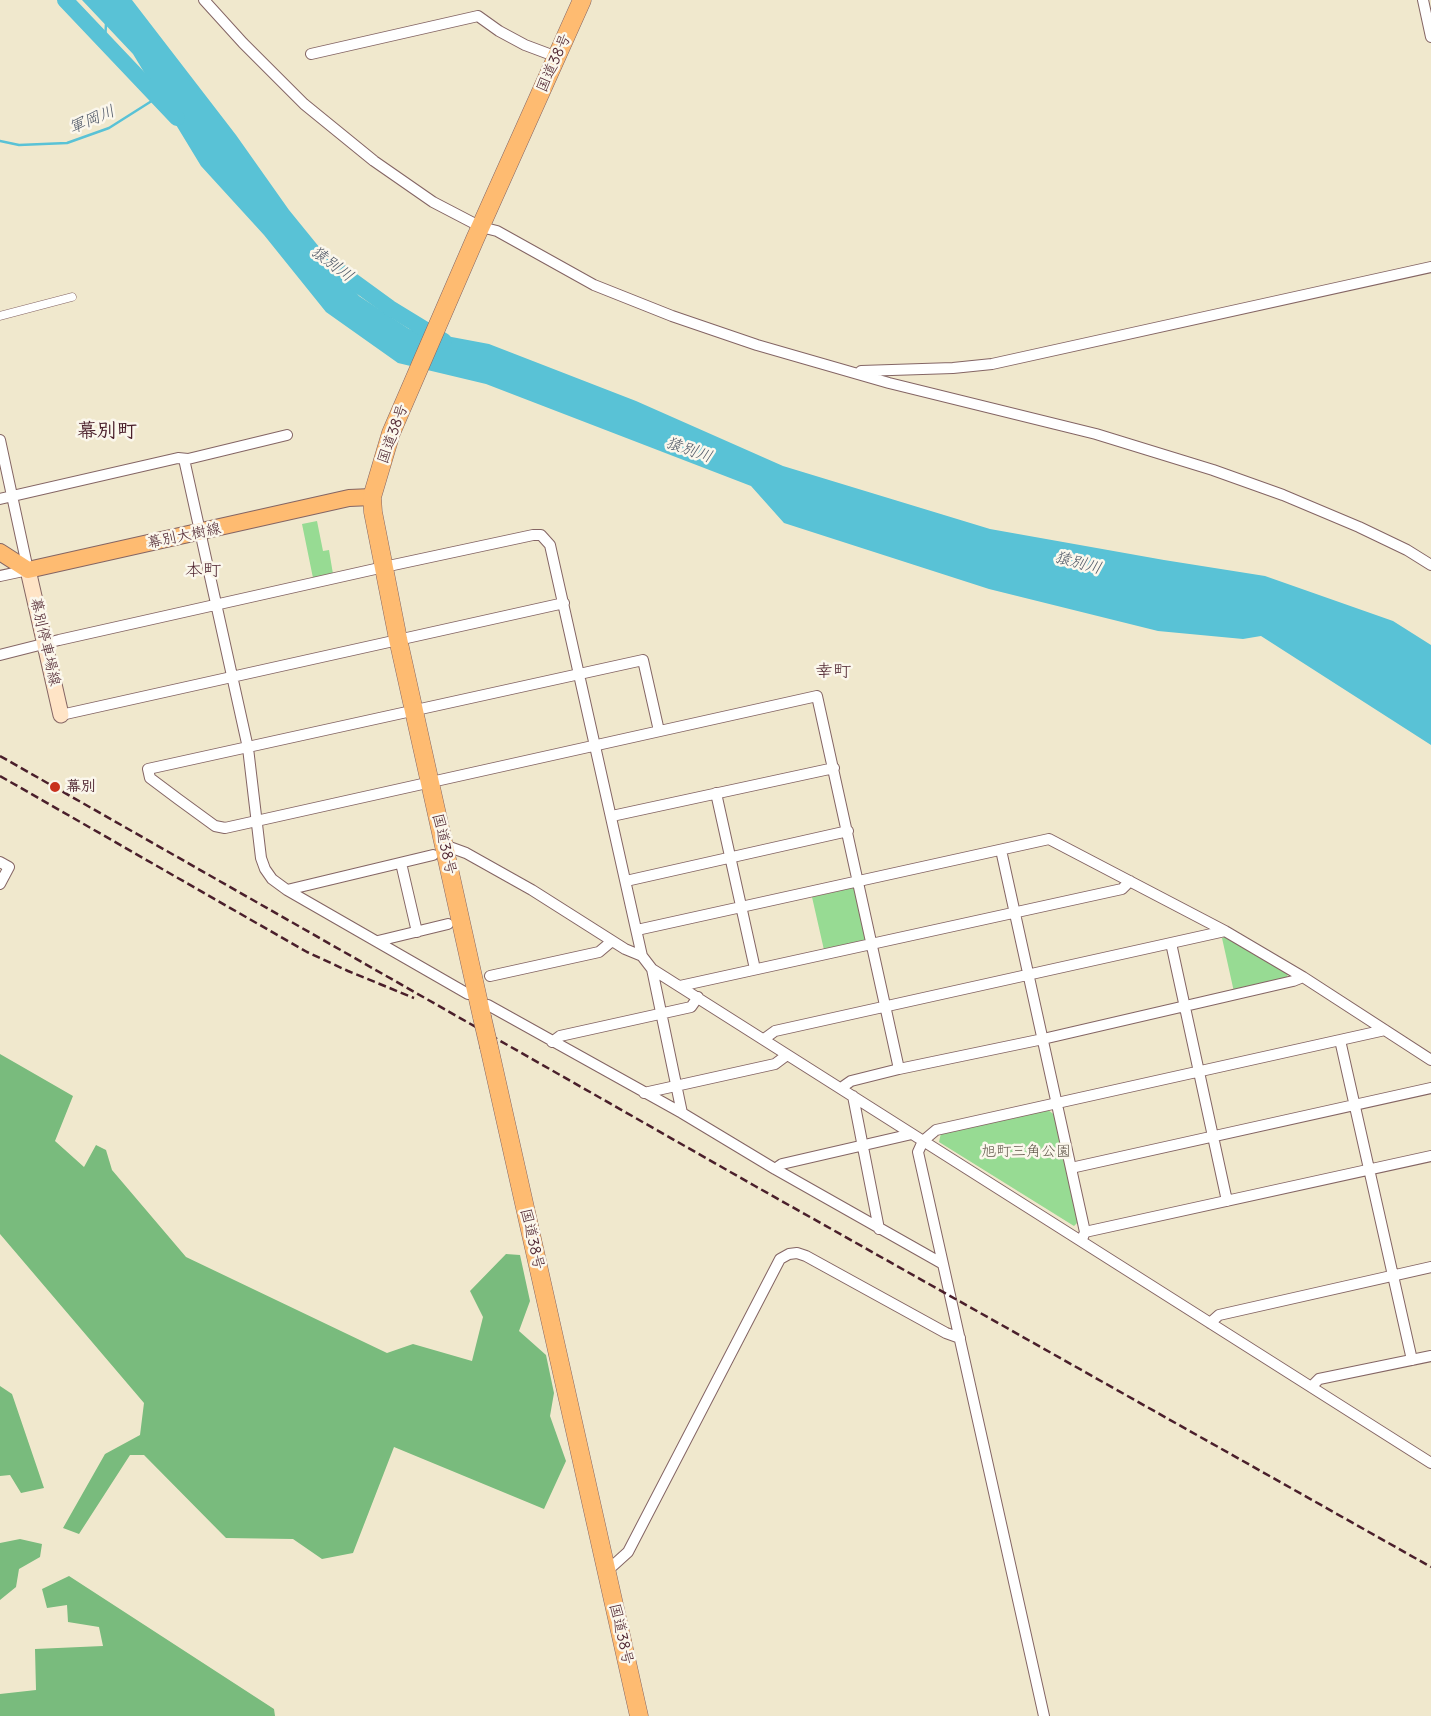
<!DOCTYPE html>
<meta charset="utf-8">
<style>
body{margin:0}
canvas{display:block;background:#f0e8cd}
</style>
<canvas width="1431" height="1716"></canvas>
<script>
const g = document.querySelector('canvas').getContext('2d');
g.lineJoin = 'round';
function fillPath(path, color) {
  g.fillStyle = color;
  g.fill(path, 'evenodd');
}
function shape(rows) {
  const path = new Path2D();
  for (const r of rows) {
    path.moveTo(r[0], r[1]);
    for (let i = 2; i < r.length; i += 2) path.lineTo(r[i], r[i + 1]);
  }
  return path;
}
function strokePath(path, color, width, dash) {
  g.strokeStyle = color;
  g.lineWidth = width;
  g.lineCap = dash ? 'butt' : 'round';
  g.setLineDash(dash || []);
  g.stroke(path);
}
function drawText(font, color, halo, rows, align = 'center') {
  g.font = font + ' Delius,"Klee One",sans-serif';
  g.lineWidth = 5;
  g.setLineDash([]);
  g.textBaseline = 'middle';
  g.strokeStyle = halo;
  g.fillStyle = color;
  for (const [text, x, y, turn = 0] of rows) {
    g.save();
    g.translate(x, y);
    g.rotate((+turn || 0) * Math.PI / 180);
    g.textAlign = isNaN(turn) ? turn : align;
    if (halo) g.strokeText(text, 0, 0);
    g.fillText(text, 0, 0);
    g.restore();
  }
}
fillPath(shape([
 [317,521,323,551,329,550,333,574,313,578,302,524],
 [856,887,868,941,824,950,812,897],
 [1228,936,1288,971,1287,981,1234,992,1222,938],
 [1048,1110,1056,1116,1079,1221,1074,1226,939,1142,941,1133]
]), '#97db93');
fillPath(shape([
 [0,1054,73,1096,55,1141,84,1167,96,1145,106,1150,112,1170,186,1257,387,1353,413,1344,472,1361,483,1317,470,1291,506,1254,520,1255,530,1301,519,1331,546,1355,554,1393,550,1416,566,1461,544,1509,394,1447,353,1553,322,1559,293,1539,226,1538,144,1455,130,1455,79,1534,63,1528,105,1454,140,1435,144,1403,0,1234],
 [0,1386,12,1394,44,1488,21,1493,10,1475,0,1476],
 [20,1539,42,1544,40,1557,19,1569,16,1587,0,1600,0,1543],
 [69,1576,274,1709,275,1716,0,1716,0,1694,36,1690,35,1649,103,1646,99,1627,68,1622,67,1605,47,1608,42,1589]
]), '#79bb7d');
fillPath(shape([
 [82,0,132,0,236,135,289,210,359,296,409,329,489,344,636,401,783,466,990,529,1164,560,1265,576,1393,621,1431,645,1431,745,1261,636,1243,639,1158,631,989,589,784,523,751,486,486,384,398,363,326,312,264,235,201,166,133,54]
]), '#59c2d6');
strokePath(shape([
 [105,41,106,24],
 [0,141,19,145,67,143,109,128,158,97]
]), '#59c2d6', 2.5);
strokePath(shape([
 [65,0,177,118],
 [324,260,390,308,444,341]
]), '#59c2d6', 16);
const pedestrian = shape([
 [0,316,72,297]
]);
const minor = shape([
 [204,0,243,43,304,104,374,161,433,202,481,227,497,231,594,285,672,316,757,345,889,383,1096,434,1213,470,1283,495,1359,527,1407,550,1431,565],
 [1423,0,1431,37],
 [311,54,478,16,499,31,525,45,557,57],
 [861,371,953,368,992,364,1431,267],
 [0,440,28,570,0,576],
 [184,459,248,748,261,858,265,869,272,879,287,890,468,994],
 [0,499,178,458,188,459,287,435],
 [0,655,59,640,384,567,533,535,541,535,550,545,642,956],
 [61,715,564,603],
 [659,731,643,660,148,769,150,778,178,799,215,826,225,828,817,696,899,1069],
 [716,793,755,969],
 [612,816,834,768],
 [444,845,466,853,532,890,625,949,642,956,652,969,1431,1463],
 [1001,850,1085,1232],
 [0,862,9,867,0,884],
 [401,863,417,932],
 [626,881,848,831],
 [287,890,433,855],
 [637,930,1049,839,1225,931,1303,977,1431,1060],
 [378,941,448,924],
 [1171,943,1227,1201],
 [652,969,682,1113],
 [490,976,599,952,612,941],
 [680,986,1122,889,1130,881],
 [488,1005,682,1113,775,1169,943,1264],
 [764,1039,775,1031,1225,931],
 [1340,1040,1412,1360],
 [552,1042,560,1036,691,1007,698,997],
 [841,1088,851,1081,899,1069,1043,1039,1293,981,1303,977],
 [644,1093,775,1064,787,1055],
 [853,1096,879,1229],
 [1071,1168,1431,1088],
 [775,1169,782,1164,912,1134],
 [1083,1237,1085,1232,1431,1156],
 [1210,1323,1219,1315,1431,1267],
 [1311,1387,1319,1379,1431,1356],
 [607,1571,628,1552,780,1259,789,1254,797,1253,806,1256,946,1333,960,1338],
 [1044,1716,918,1152,923,1141,936,1130,1385,1030]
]);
const secondary = shape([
 [28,570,61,715]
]);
const primary = shape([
 [0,552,28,570,349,498,372,497]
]);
const trunk = shape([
 [482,1017,398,639,373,512,372,497,391,433,475,239,582,0],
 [489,1047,639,1716]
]);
strokePath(pedestrian, '#846564', 9);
strokePath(minor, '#846564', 12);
strokePath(secondary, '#846564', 17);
strokePath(primary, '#846564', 18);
strokePath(trunk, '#846564', 19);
strokePath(pedestrian, '#fff', 8);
strokePath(minor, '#fff', 10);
strokePath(secondary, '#ffe4c6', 15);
strokePath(primary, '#febb71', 16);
strokePath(trunk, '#febb71', 18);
strokePath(shape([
 [0,756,755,1186,1431,1567],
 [0,776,307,952,348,971,414,998]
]), '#4a1f2b', 2.5, [8, 4]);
const trunkBridge = shape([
 [482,1017,489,1047]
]);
strokePath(trunkBridge, '#846564', 19, []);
strokePath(trunkBridge, '#febb71', 18);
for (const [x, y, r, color] of [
 [55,787,6,"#c8321e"]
]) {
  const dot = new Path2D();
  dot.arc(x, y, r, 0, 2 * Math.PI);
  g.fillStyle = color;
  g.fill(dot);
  strokePath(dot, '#fbf7ec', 2);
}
drawText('15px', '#4a1f2b', '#fbf7ec', [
 ["国道38号",554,63,-66],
 ["国道38号",393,434,-70],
 ["幕別大樹線",184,536,-12],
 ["幕別停車場線",45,642,77],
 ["国道38号",444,844,77],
 ["国道38号",532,1239,77],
 ["国道38号",621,1634,77]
]);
drawText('bold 15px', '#4a1f2b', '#fbf7ec', [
 ["幕別",66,787]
], 'left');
drawText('15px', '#61574a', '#fbf7ec', [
 ["旭町三角公園",1026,1152]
]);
drawText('italic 16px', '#4f5867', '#fbf7ec', [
 ["軍岡川",92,120,-23],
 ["猿別川",332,264,37],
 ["猿別川",689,450,19],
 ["猿別川",1078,563,15]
]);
drawText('18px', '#4a1f2b', '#fbf7ec', [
 ["本町",203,571],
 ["幸町",833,672]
]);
drawText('bold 20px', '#4a1f2b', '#fbf7ec', [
 ["幕別町",107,431]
]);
</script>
